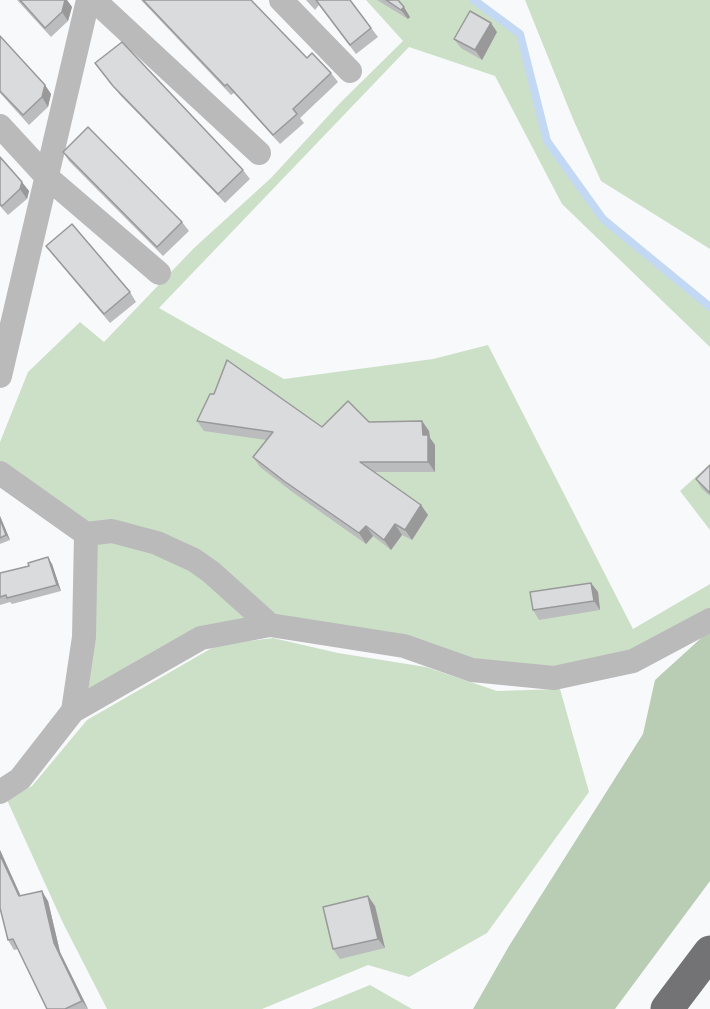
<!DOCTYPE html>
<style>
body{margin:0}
canvas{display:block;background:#f8f9fb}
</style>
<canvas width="710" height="1009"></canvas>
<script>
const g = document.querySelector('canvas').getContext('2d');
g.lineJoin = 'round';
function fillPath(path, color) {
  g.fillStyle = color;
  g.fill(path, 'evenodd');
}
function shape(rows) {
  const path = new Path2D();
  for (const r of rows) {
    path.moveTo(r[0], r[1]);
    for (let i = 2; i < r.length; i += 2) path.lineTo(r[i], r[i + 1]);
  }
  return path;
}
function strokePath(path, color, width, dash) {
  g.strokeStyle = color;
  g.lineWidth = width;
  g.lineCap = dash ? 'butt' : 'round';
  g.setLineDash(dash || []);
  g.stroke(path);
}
fillPath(shape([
 [366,0,474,0,520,34,547,141,603,219,710,307,710,347,562,204,495,76,409,47,159,308,284,379,433,359,488,345,633,629,710,584,710,620,554,678,336,634,201,638,73,711,86,534,0,473,0,442,28,372,80,322,104,342,194,248,271,178,341,102,403,41],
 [525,0,710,0,710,249,601,181,573,119],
 [710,464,710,530,680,491],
 [273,638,338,653,426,667,497,691,560,689,589,792,487,933,409,977,368,965,262,1009,107,1009,63,923,7,800,32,786,87,720,217,645],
 [370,985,412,1009,311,1009]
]), '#cce0c8');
fillPath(shape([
 [710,630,710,881,615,1009,473,1009,509,946,643,734,655,680]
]), '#b8cdb3');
strokePath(shape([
 [474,0,520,34,547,141,603,219,710,307]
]), '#c3d8f2', 8);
strokePath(shape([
 [94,0,259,153],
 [281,0,350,71],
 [0,126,47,177,159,273],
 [0,376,88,0],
 [0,473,86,534,112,531,157,543,194,560,211,572,270,625],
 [73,711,84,637,86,534],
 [0,792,20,779,73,711,201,638,270,625,404,646,472,670,554,678,633,661,710,620]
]), '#bbbabb', 24);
strokePath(shape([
 [667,1009,710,952]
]), '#737274', 33);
fillPath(shape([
 [17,0,67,0,72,7,68,21,51,37],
 [141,0,251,0,307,58,331,73,338,82,300,118,304,123,280,144,234,93,231,95],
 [306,0,350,0,378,37,356,54,319,5,315,10],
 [377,0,398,0,410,17,408,19],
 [497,32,482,60,461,48,454,39],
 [0,36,45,85,51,94,48,107,29,125,0,93],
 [95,63,243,170,250,179,225,203,120,95],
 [63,152,182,222,189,231,163,256,69,161],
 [0,157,29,191,27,199,8,215,0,206],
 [46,246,130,292,136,302,110,323,53,255],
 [197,421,322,427,369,422,422,421,429,431,430,438,435,445,435,472,374,472,421,505,428,515,412,540,402,535,391,550,373,536,366,544,291,491,260,467,253,457,266,440,204,431],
 [710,465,710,496,702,489,696,479],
 [0,516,10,540,0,544],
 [52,564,61,591,12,604,10,602,0,605,0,573],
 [591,583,598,592,600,610,539,620,533,610],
 [0,850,21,896,48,901,60,952,88,1009,47,1009,18,949,14,950,8,940,0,908],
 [368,896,375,906,385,948,340,959,333,949]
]), '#bbbcbd');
fillPath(shape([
 [65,0,67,0,72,7,68,21,62,12],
 [404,7,410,17,408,19,401,10],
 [491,23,497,32,482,60,475,50],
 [45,85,51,94,48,107,42,97],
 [22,182,29,191,27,199,20,189],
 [422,421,429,431,430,438,435,445,435,472,428,462,423,435],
 [421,505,428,515,412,540,405,530],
 [0,516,10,540,6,535,0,519],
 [395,524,402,535,391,550,384,540],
 [366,526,373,536,366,544,359,533],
 [48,557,52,564,61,591,57,585],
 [591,583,598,592,600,610,594,601],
 [0,850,25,906,19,896,0,855],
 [42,891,48,901,60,952,88,1009,82,1001,54,943],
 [368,896,375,906,385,948,378,939]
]), '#99999a');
const building = shape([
 [20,0,65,0,62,12,45,28,20,0],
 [143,0,251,0,307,58,312,53,331,73,293,109,297,114,273,135,227,84,225,86,143,0],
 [316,0,350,0,371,28,350,45,316,0],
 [386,0,398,0,404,7,401,10,386,0],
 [470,11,491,23,475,50,454,39,470,11],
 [0,36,45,85,42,97,23,115,0,91,0,36],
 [122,42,243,170,218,194,113,86,95,63,122,42],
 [88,127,182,222,157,247,63,152,88,127],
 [0,157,22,182,20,189,2,206,0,204,0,157],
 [72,224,130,292,104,314,46,246,72,224],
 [227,360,322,427,348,401,369,422,422,421,423,435,428,435,428,462,360,462,421,505,405,530,395,524,384,540,366,526,359,533,284,481,253,457,273,432,197,421,210,394,214,394,227,360],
 [710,465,710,493,696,479,710,465],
 [0,519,6,535,0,538,0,519],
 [48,557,57,585,7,598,6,595,0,597,0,573,29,566,28,563,48,557],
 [591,583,594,601,533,610,530,592,591,583],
 [0,855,19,896,42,891,54,943,82,1001,65,1009,47,1009,13,939,8,940,0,908,0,855],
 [368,896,378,939,333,949,323,907,368,896]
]);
fillPath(building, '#dadbdc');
strokePath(building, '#99999a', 1.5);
</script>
